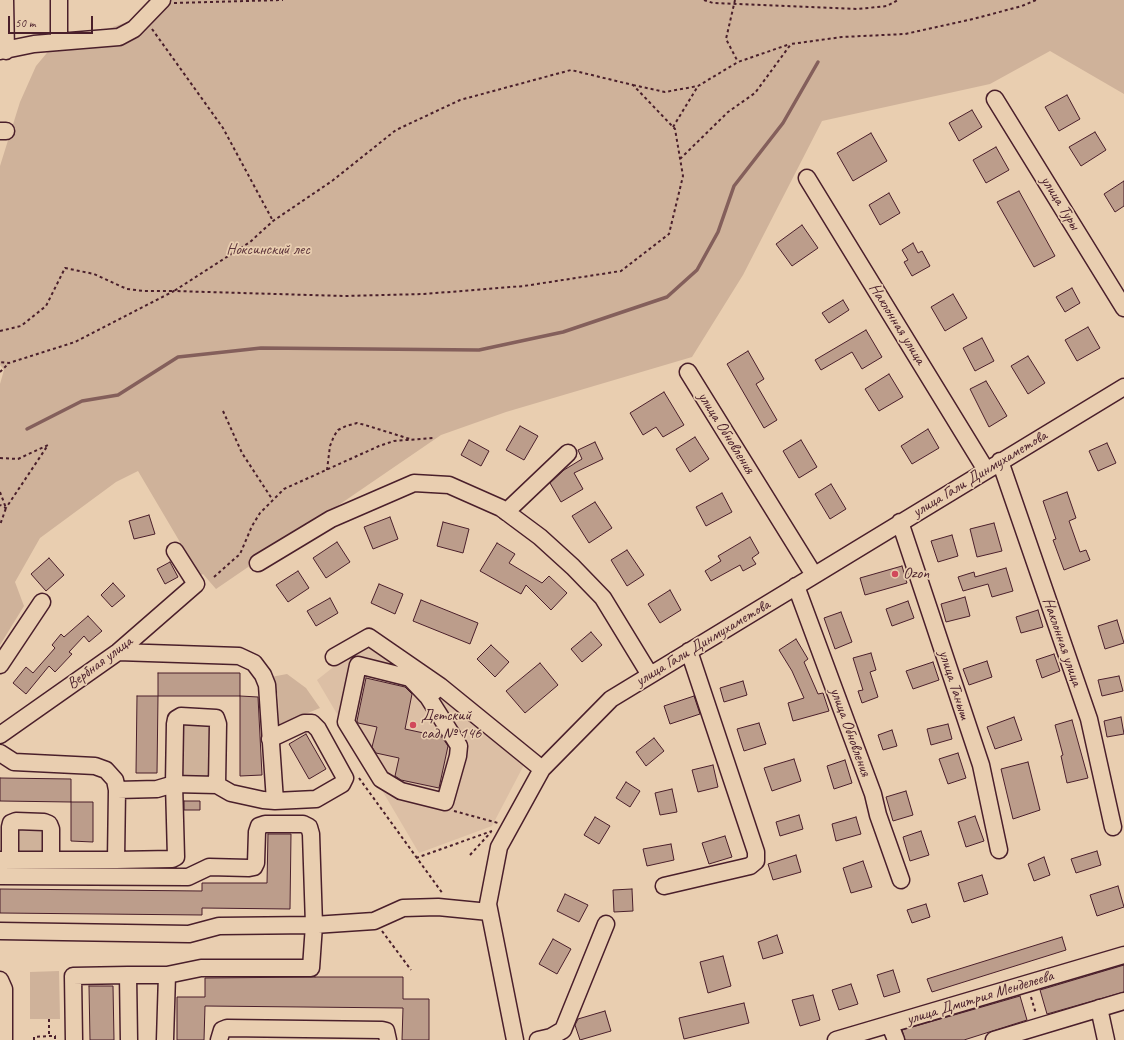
<!DOCTYPE html>
<meta charset="utf-8">
<style>
body{margin:0}
#map{position:relative;width:1124px;height:1040px;overflow:hidden;background:#e9ceb0;font-family:Caveat,sans-serif}
canvas{display:block}
.scale{position:absolute;left:8px;top:16px;width:85px;height:18px;box-sizing:border-box;border:2px solid #4a1f2b;border-top:0;padding-left:5px;font-size:12px;line-height:14px;white-space:nowrap;color:#4a1f2b;-webkit-text-stroke:3px #e9ceb0;paint-order:stroke}
</style>
<div id="map">
<canvas width="1124" height="1040"></canvas>
<div class="scale">50 m</div>
</div>
<script>
const g = document.querySelector('canvas').getContext('2d');
g.lineJoin = 'round';
function fillPath(path, color) {
  g.fillStyle = color;
  g.fill(path, 'evenodd');
}
function shape(rows) {
  const path = new Path2D();
  for (const r of rows) {
    path.moveTo(r[0], r[1]);
    for (let i = 2; i < r.length; i += 2) path.lineTo(r[i], r[i + 1]);
  }
  return path;
}
function strokePath(path, color, width, dash) {
  g.strokeStyle = color;
  g.lineWidth = width;
  g.lineCap = dash ? 'butt' : 'round';
  g.setLineDash(dash || []);
  g.stroke(path);
}
function drawText(font, color, halo, rows, align = 'center') {
  g.font = font + ' Caveat,sans-serif';
  g.lineWidth = 3.5;
  g.setLineDash([]);
  g.textBaseline = 'middle';
  g.strokeStyle = halo;
  g.fillStyle = color;
  for (const [text, x, y, turn = 0] of rows) {
    g.save();
    g.translate(x, y);
    g.rotate((+turn || 0) * Math.PI / 180);
    g.textAlign = isNaN(turn) ? turn : align;
    if (halo) g.strokeText(text, 0, 0);
    g.fillText(text, 0, 0);
    g.restore();
  }
}
fillPath(shape([
 [365,642,412,670,526,761,492,826,419,853,317,680]
]), '#dcbfa5');
fillPath(shape([
 [171,0,1124,0,1124,94,1050,51,990,84,822,121,743,275,692,357,506,412,441,435,216,589,203,574,200,576,138,471,116,482,40,538,15,582,24,606,0,645,0,384,4,370,0,365,0,166,20,102,36,66,51,48,160,11],
 [287,674,306,688,320,708,279,725,278,695,271,677],
 [179,722,214,722,214,777,179,777],
 [14,827,48,828,48,855,14,855],
 [59,971,60,1019,30,1019,30,972]
]), '#cfb29a');
strokePath(shape([
 [27,429,82,401,118,395,178,357,261,348,479,350,563,332,667,297,697,270,718,232,734,186,783,123,818,62]
]), '#845f5b', 3.5);
const building = shape([
 [1067,95,1080,119,1059,131,1045,107,1067,95],
 [972,110,982,127,959,141,949,123,972,110],
 [1095,132,1106,150,1081,166,1069,147,1095,132],
 [871,133,887,161,853,181,837,153,871,133],
 [996,147,1009,170,986,183,973,160,996,147],
 [1124,181,1124,206,1115,212,1104,194,1124,181],
 [1019,191,1055,256,1034,267,997,202,1019,191],
 [889,193,900,213,880,225,869,205,889,193],
 [802,225,818,248,792,266,776,244,802,225],
 [913,243,918,253,922,251,930,266,912,276,904,262,908,260,902,250,913,243],
 [1072,288,1080,303,1065,312,1056,297,1072,288],
 [953,294,967,318,945,331,931,307,953,294],
 [843,300,849,310,829,323,822,313,843,300],
 [1088,327,1100,348,1077,361,1065,340,1088,327],
 [866,330,882,357,862,369,852,352,821,370,815,360,866,330],
 [982,338,994,361,975,371,963,348,982,338],
 [748,351,764,379,756,384,777,420,764,428,727,364,748,351],
 [1028,356,1045,383,1028,394,1011,366,1028,356],
 [889,374,903,397,879,411,865,389,889,374],
 [986,381,1007,416,989,427,970,389,986,381],
 [664,392,684,425,663,437,656,427,643,435,630,413,664,392],
 [520,426,538,436,524,460,506,450,520,426],
 [928,429,939,448,912,464,901,446,928,429],
 [695,437,709,459,690,472,676,449,695,437],
 [469,440,489,451,481,466,461,455,469,440],
 [801,440,817,467,799,478,783,451,801,440],
 [595,442,603,459,574,473,583,489,561,502,550,483,564,470,582,459,578,450,595,442],
 [1107,443,1116,463,1098,471,1089,451,1107,443],
 [831,484,846,509,830,519,815,494,831,484],
 [1067,492,1076,518,1069,521,1080,552,1086,550,1090,560,1064,570,1053,540,1056,539,1043,501,1067,492],
 [722,493,732,512,706,526,696,507,722,493],
 [595,502,612,528,589,543,572,516,595,502],
 [149,515,155,534,134,539,129,521,149,515],
 [390,517,398,539,373,549,364,527,390,517],
 [443,522,469,529,463,553,437,546,443,522],
 [994,523,1002,551,977,557,970,529,994,523],
 [952,535,958,556,938,562,931,541,952,535],
 [750,537,759,553,752,558,756,564,743,571,740,565,711,581,705,571,721,561,718,556,750,537],
 [337,542,350,562,326,578,313,558,337,542],
 [497,543,515,554,509,563,542,583,549,576,567,593,551,610,526,585,521,594,480,571,497,543],
 [627,550,644,575,627,586,611,560,627,550],
 [49,558,64,575,46,591,31,574,49,558],
 [170,562,178,577,165,584,157,569,170,562],
 [902,566,907,583,865,595,860,578,902,566],
 [1006,568,1013,591,992,597,988,584,963,591,958,577,974,572,975,577,1006,568],
 [298,571,309,588,288,602,276,585,298,571],
 [113,583,125,596,112,607,101,595,113,583],
 [379,584,403,594,395,614,371,603,379,584],
 [670,590,681,610,660,623,648,604,670,590],
 [965,597,970,616,946,622,941,604,965,597],
 [330,598,338,613,316,626,307,611,330,598],
 [421,600,478,623,470,644,413,621,421,600],
 [908,601,914,618,892,626,886,609,908,601],
 [1038,610,1043,627,1021,633,1016,617,1038,610],
 [841,612,852,642,835,649,824,618,841,612],
 [88,616,102,631,89,642,84,636,69,652,72,654,55,672,49,666,26,694,13,683,26,667,33,673,55,648,52,645,61,634,64,637,88,616],
 [1117,620,1124,643,1105,649,1098,626,1117,620],
 [591,632,602,645,582,662,571,649,591,632],
 [796,639,808,659,804,662,818,694,823,693,829,711,793,721,788,703,804,698,792,671,779,650,796,639],
 [491,645,509,662,495,677,477,659,491,645],
 [871,653,876,670,870,672,878,697,862,703,858,691,863,690,853,658,871,653],
 [1054,654,1060,671,1042,678,1036,660,1054,654],
 [987,661,992,677,969,685,963,669,987,661],
 [933,662,939,680,913,689,906,671,933,662],
 [540,663,558,685,525,713,506,691,540,663],
 [158,673,240,673,240,696,158,696,158,673],
 [1119,676,1123,691,1102,696,1098,680,1119,676],
 [366,678,405,687,412,694,405,729,442,737,448,746,439,788,401,780,395,776,399,758,376,753,372,747,377,727,358,723,357,721,366,678],
 [743,681,747,695,724,702,720,688,743,681],
 [137,696,158,696,157,773,136,773,137,696],
 [240,696,258,697,262,775,240,776,240,696],
 [694,696,700,714,670,724,664,706,694,696],
 [1014,717,1022,740,995,749,987,727,1014,717],
 [1121,717,1124,734,1107,737,1104,721,1121,717],
 [1072,720,1088,778,1067,783,1061,756,1063,755,1055,725,1072,720],
 [759,723,766,744,744,751,737,729,759,723],
 [948,724,952,739,931,745,927,729,948,724],
 [892,730,897,746,883,750,878,735,892,730],
 [306,734,326,769,309,779,289,744,306,734],
 [654,738,664,751,646,766,636,752,654,738],
 [958,753,966,778,948,784,939,759,958,753],
 [794,759,801,781,772,791,764,768,794,759],
 [845,760,852,783,834,789,827,766,845,760],
 [1028,762,1040,810,1013,819,1001,769,1028,762],
 [713,765,718,787,698,792,692,770,713,765],
 [0,778,71,779,71,802,0,801,0,778],
 [626,782,640,791,630,807,616,798,626,782],
 [672,789,677,812,660,815,655,793,672,789],
 [906,791,913,815,893,821,886,797,906,791],
 [184,801,200,801,200,810,184,810,184,801],
 [71,802,93,802,93,842,71,841,71,802],
 [799,815,803,829,780,836,776,822,799,815],
 [975,816,984,841,966,847,958,822,975,816],
 [595,817,610,826,599,844,584,835,595,817],
 [856,817,861,834,836,841,832,824,856,817],
 [921,831,929,855,910,861,903,837,921,831],
 [268,834,291,834,290,909,202,908,202,915,0,913,0,889,202,891,202,883,267,883,268,834],
 [725,836,732,857,709,864,702,843,725,836],
 [671,844,674,860,647,866,643,849,671,844],
 [1097,851,1101,865,1076,873,1071,859,1097,851],
 [796,855,801,872,773,880,768,864,796,855],
 [1044,857,1050,875,1034,881,1028,864,1044,857],
 [863,861,872,887,851,893,843,868,863,861],
 [982,875,988,894,964,902,958,883,982,875],
 [1118,886,1124,907,1097,916,1090,895,1118,886],
 [632,889,633,911,614,912,613,890,632,889],
 [565,894,588,905,579,922,557,911,565,894],
 [926,904,930,917,912,923,907,910,926,904],
 [777,935,783,953,763,959,758,942,777,935],
 [1062,937,1066,950,932,992,927,979,1062,937],
 [553,939,571,949,557,974,539,964,553,939],
 [723,956,731,986,708,993,700,962,723,956],
 [1124,965,1124,992,1047,1014,1040,990,1124,965],
 [893,970,900,992,884,997,877,975,893,970],
 [315,977,403,977,403,999,429,999,429,1040,402,1040,403,1008,205,1006,204,1040,177,1040,177,997,205,997,205,978,315,977],
 [851,984,858,1004,839,1010,832,990,851,984],
 [89,986,113,986,114,1040,90,1040,89,986],
 [813,995,820,1020,800,1026,792,1000,813,995],
 [1020,996,1027,1020,964,1040,905,1040,902,1030,1020,996],
 [744,1003,749,1023,684,1039,679,1018,744,1003],
 [605,1011,611,1031,580,1040,575,1025,578,1019,605,1011]
]);
fillPath(building, '#bc9d8b');
strokePath(building, '#4a1f2b', 1);
const minor = shape([
 [5,0,6,51],
 [59,0,59,42],
 [0,51,34,44,119,37,134,29,162,0],
 [995,99,1124,308],
 [0,131,6,131],
 [807,178,986,470],
 [688,372,814,575],
 [1000,461,1089,719,1113,827],
 [506,512,568,453],
 [900,522,981,765,999,850],
 [258,563,331,519,414,483,449,485,501,508,540,537,573,567,603,598,650,675],
 [796,586,873,794,878,815,901,880],
 [334,657,369,637,440,686,542,769],
 [0,665,42,602],
 [428,697,410,678,358,665,346,722,381,779,401,791,445,802,458,756,459,746,428,697,440,686],
 [0,735,118,652,196,584,175,551],
 [270,739,304,723,312,723,318,729,345,778,342,784,316,799,275,801],
 [0,753,14,762,95,766,106,770,115,780,117,790,116,860,0,860],
 [117,790,157,789,174,784,175,724,176,719,181,716,216,718,218,724,217,785],
 [10,860,10,827,11,823,16,821,44,822,49,824,51,829,51,860],
 [116,860,172,859,176,857,174,784,217,785,231,793,263,800,275,801,267,685,263,675,254,663,239,656,118,652],
 [0,876,188,877,209,867,249,868,254,867,256,863,257,832,259,826,265,824,303,824,309,827,311,834,314,925,311,968,201,968,167,975,128,975],
 [664,886,750,866,756,861,756,852,689,651],
 [0,931,189,934,219,926,314,925,374,921,403,908,438,907,489,912],
 [0,980,4,989,4,1040],
 [1099,1008,1106,1040],
 [890,1025,896,1040],
 [74,1040,73,976,128,975,129,1040],
 [165,1040,167,975],
 [219,1040,222,1030,227,1028,382,1030,386,1031,388,1040],
 [515,1040,488,904,499,847,542,769,611,699,1124,387],
 [538,1040,551,1037,563,1030,606,924],
 [836,1040,1124,955],
 [994,1040,1124,1001]
]);
strokePath(minor, '#4a1f2b', 19);
strokePath(shape([
 [704,0,713,3,858,9,887,6,898,0],
 [735,0,726,39,738,62],
 [174,3,283,0],
 [152,29,223,128,273,221],
 [633,85,665,92,698,86,738,62,790,44],
 [673,127,698,86],
 [680,159,728,112,755,93,791,44,842,37,905,34,973,19,1022,6,1036,0],
 [0,331,21,326,46,306,65,268,94,274,127,289,144,291,174,291,250,242,273,221,332,181,396,130,460,100,571,70,633,85,675,129,683,176,669,234,621,271,524,286,424,294,344,296,174,291,75,342,9,363,0,362],
 [0,372,9,363],
 [223,411,242,453,272,499],
 [0,458,18,459,48,445,6,508,0,505],
 [327,470,330,446,334,436,338,430,346,426,357,423,365,425,410,439],
 [0,492,6,508,0,525],
 [214,577,240,554,252,526,260,513,284,489,379,446,394,441,433,438],
 [359,778,443,894],
 [454,811,498,823],
 [470,855,491,832],
 [416,858,492,831],
 [382,931,411,970],
 [1031,997,1036,1014],
 [49,1019,49,1036],
 [34,1040,34,1037,49,1036,55,1036,55,1040]
]), '#4a1f2b', 2, [3, 3]);
strokePath(minor, '#e9ceb0', 16);
for (const [x, y, r, color] of [
 [895,574,4,"#d1495b"],
 [413,725,4,"#d1495b"]
]) {
  const dot = new Path2D();
  dot.arc(x, y, r, 0, 2 * Math.PI);
  g.fillStyle = color;
  g.fill(dot);
  strokePath(dot, '#e9ceb0', 1.5);
}
drawText('16px', '#4a1f2b', '#e9ceb0', [
 ["улица Туры",1060,203,58],
 ["Наклонная улица",897,324,58],
 ["улица Обновления",726,433,58],
 ["улица Гали Динмухаметова",980,474,-31],
 ["Наклонная улица",1062,642,71],
 ["улица Гали Динмухаметова",703,643,-31],
 ["Вербная улица",100,663,-37],
 ["улица Таныш",954,685,72],
 ["улица Обновления",850,732,70],
 ["улица Дмитрия Менделеева",980,998,-17]
]);
drawText('16px', '#5e353c', '#e9ceb0', [
 ["Ноксинский лес",268,250]
]);
drawText('16px', '#4a1f2b', '#e9ceb0', [
 ["Ozon",903,574],
 ["Детский",421,716],
 ["сад № 146",421,734]
], 'left');
</script>
